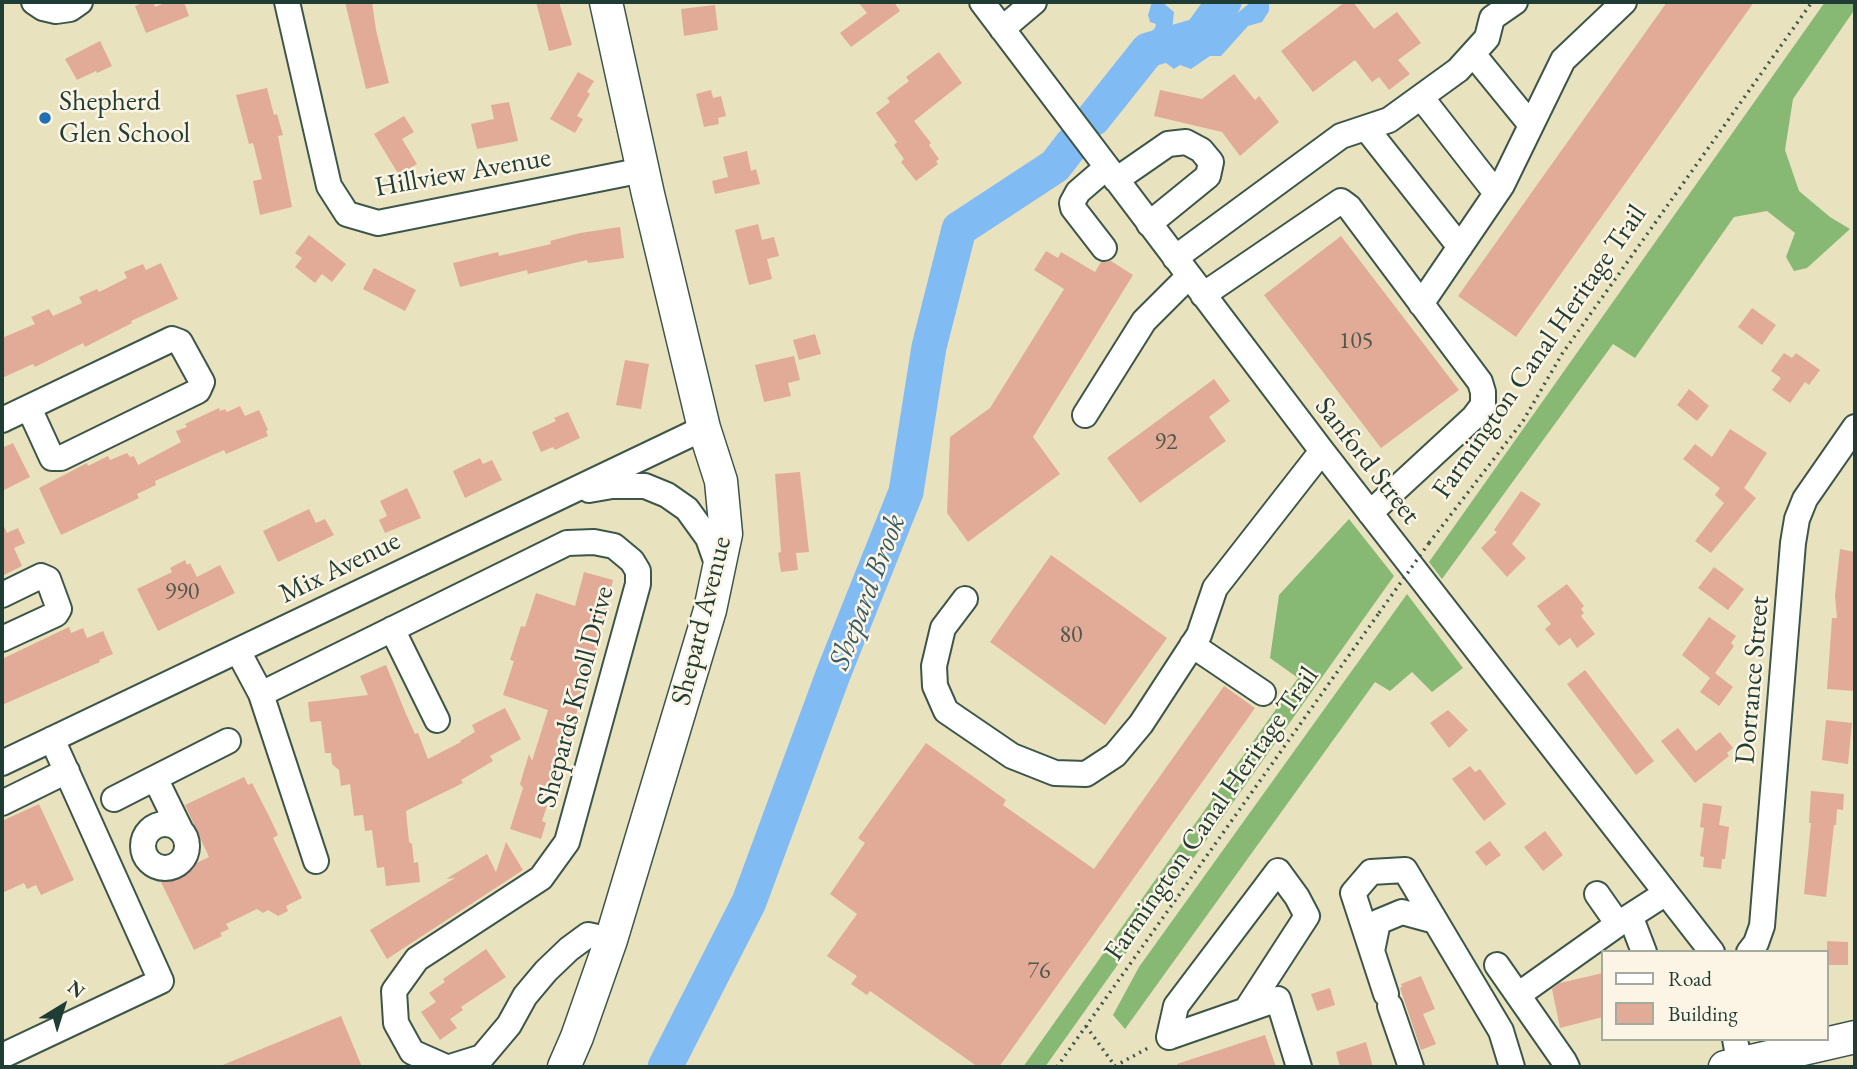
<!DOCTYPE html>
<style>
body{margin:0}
#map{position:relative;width:1857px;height:1069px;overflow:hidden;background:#e9e2be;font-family:"EB Garamond",serif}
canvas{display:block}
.frame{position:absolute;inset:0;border:4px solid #1f3d34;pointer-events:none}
.legend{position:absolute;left:1601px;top:950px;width:228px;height:91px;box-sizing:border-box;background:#fcf5e5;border:2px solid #a4ab9e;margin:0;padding:9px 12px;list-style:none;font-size:21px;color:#1f3d34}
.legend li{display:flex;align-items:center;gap:14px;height:35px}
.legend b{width:35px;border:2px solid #a4ab9e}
.north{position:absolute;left:28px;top:971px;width:70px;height:70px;-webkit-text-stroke:5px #fcf5e5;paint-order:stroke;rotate:38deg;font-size:19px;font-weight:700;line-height:28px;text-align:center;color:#1f3d34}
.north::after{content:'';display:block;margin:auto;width:24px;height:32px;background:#1f3d34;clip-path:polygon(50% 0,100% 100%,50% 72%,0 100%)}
</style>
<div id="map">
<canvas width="1857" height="1069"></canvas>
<div class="frame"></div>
<ul class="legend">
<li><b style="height:9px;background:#fff"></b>Road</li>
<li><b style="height:19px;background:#e2ab97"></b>Building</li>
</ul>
<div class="north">N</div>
</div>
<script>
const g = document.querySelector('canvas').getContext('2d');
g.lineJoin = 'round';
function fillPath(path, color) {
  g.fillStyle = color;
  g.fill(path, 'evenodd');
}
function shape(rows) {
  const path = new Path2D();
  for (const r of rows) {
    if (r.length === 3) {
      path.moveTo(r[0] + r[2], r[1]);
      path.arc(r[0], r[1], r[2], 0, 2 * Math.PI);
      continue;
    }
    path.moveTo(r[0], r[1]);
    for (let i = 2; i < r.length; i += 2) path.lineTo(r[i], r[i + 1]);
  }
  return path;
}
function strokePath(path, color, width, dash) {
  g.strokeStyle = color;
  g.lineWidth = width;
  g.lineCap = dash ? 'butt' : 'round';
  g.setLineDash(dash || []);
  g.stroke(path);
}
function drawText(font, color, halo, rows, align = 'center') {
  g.font = font + ' "EB Garamond",serif';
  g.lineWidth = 5;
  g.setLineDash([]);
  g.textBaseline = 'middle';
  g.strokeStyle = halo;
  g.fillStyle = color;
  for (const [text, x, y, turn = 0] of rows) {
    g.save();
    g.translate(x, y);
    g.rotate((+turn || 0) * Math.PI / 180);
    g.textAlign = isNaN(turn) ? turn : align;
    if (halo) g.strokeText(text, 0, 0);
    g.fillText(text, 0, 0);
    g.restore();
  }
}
fillPath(shape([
 [1825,2,1855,2,1855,9,1793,99,1785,150,1799,191,1830,217,1850,229,1807,268,1794,271,1786,257,1795,233,1767,211,1734,217,1635,358,1613,344,1442,579,1429,562],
 [1349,519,1394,576,1045,1067,1023,1067,1298,678,1270,658,1279,595],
 [1407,594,1463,668,1432,692,1412,672,1390,691,1375,682,1125,1029,1113,1015,1139,967]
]), '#87b974');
fillPath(shape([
 [1152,2,1162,2,1174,12,1172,30,1188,22,1204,2,1233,2,1228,8,1234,16,1251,2,1269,2,1269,11,1262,22,1248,26,1221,56,1210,56,1191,69,1180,65,1174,69,1140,43,1155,28,1156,24,1150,22,1148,15]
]), '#81bbf3');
strokePath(shape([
 [1093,119,1148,50,1200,35,1224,2],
 [665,1067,749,902,834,672,906,492,929,347,959,229,1055,166,1072,144]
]), '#81bbf3', 35);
fillPath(shape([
 [145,2,153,2,155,7,167,2,184,2,189,16,146,33,135,6],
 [345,2,372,2,376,30,389,83,366,89],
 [536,2,559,2,572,45,549,51],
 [858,2,894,2,900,11,851,47,840,33,867,13],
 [1345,2,1353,2,1374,29,1397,12,1421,43,1398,60,1410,74,1389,90,1379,77,1372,82,1355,60,1313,92,1281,51],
 [1667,2,1754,2,1516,337,1458,296],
 [715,5,718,30,684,36,681,9],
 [100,41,112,66,97,73,96,71,77,80,65,59],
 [939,52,962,83,914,121,931,143,929,145,939,159,936,161,938,164,916,181,901,162,904,159,894,145,897,142,876,113,890,102,887,98,909,81,906,77],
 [578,72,594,81,587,92,590,94,577,116,583,119,575,133,550,119],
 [1234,74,1255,100,1259,96,1279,122,1240,156,1222,132,1154,116,1160,90,1202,99],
 [267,88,274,115,277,114,283,135,278,136,292,207,260,215,253,181,262,179,253,143,249,144,236,95],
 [711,90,713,98,721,96,726,116,718,118,719,124,704,127,696,94],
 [509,102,518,141,477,149,471,124,494,119,491,105],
 [404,116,414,132,402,139,417,164,399,175,374,134],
 [747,151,751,171,756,169,760,184,715,194,712,181,728,177,723,157],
 [758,224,762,240,774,237,779,256,767,259,772,279,749,285,735,230],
 [620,227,624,258,588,263,587,260,528,274,527,270,460,287,453,263,498,252,499,256,551,244,550,241,580,233],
 [309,235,346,264,332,282,322,274,315,283,295,267,302,258,295,253],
 [1341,236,1459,390,1381,448,1264,295],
 [1046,251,1058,258,1061,252,1095,272,1101,262,1111,261,1133,275,1033,437,1060,474,968,542,947,513,950,437,990,408,1064,289,1034,270],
 [161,263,178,299,131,321,132,323,85,347,83,343,35,367,33,364,2,378,2,338,35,324,31,317,49,309,53,316,82,303,79,297,97,289,99,292,127,278,124,272,143,264,146,270],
 [374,268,416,290,405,311,363,289],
 [1752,308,1776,325,1762,345,1738,327],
 [815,334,821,354,799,360,793,340],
 [1784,353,1792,358,1796,353,1820,370,1809,385,1805,382,1790,403,1772,390,1781,378,1771,371],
 [794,356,800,380,788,383,791,396,764,402,755,365],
 [625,360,649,364,641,409,616,405],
 [1214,379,1230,401,1209,417,1226,441,1140,503,1107,458],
 [1689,389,1709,406,1697,421,1677,405],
 [240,406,245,416,259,410,268,430,266,431,268,436,226,454,224,450,155,481,156,485,137,494,139,498,61,535,39,488,87,463,88,466,108,456,110,460,127,453,130,457,134,456,138,465,181,442,176,431,187,427,185,424,219,408,220,411,225,409,227,412],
 [568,412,580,438,555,450,553,447,541,452,532,432,556,421,554,418],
 [1730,429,1767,453,1744,488,1756,498,1711,553,1695,541,1724,503,1715,495,1720,488,1683,459,1695,444,1712,457],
 [13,443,30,477,2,491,2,448],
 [480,458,483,464,492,460,502,480,465,498,453,471],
 [800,472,809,552,796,553,798,570,781,572,778,553,781,552,775,474],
 [407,488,421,518,385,533,379,520,387,516,380,501],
 [1521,491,1541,504,1512,544,1526,558,1507,577,1481,548,1497,532,1494,530],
 [309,509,316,523,325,519,334,535,278,562,263,531],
 [2,522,7,533,18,528,25,543,14,548,22,566,2,576],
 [1840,549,1855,552,1853,638,1855,638,1855,691,1827,689,1832,618,1837,618,1835,596],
 [1051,555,1167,638,1105,725,990,642],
 [185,560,187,565,190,563,197,577,220,565,235,593,158,631,137,589,172,572,170,568],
 [1714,567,1744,589,1728,610,1698,588],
 [584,572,613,580,592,670,590,670,584,691,582,690,569,745,566,744,547,795,549,800,542,821,546,823,541,839,510,829,523,788,520,784,529,754,532,761,548,710,503,695,514,661,510,660,521,626,525,627,536,593,575,606],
 [1567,584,1584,606,1581,609,1584,613,1581,616,1595,634,1577,648,1570,638,1559,646,1545,629,1551,624,1537,606],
 [1709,617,1736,636,1731,643,1734,646,1715,673,1733,687,1719,706,1700,692,1710,678,1682,655],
 [69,627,71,633,83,628,87,638,103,631,113,654,99,660,100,662,2,705,2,659],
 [386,665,406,714,415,734,418,733,428,759,461,742,460,741,475,732,472,725,505,708,521,739,490,756,493,761,461,780,463,783,406,811,409,842,412,844,414,863,418,862,420,882,386,886,384,867,377,868,372,830,365,831,363,815,354,816,350,784,341,786,339,770,332,764,331,753,325,753,321,721,310,722,308,702,368,695,360,676],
 [1585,670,1654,761,1636,775,1567,684],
 [1224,686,1255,708,999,1067,978,1067,870,991,867,995,851,984,857,976,827,956,857,914,830,894,865,843,858,838,926,743,1006,800,1003,805,1094,869],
 [1448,710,1468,730,1449,748,1430,723],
 [1826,720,1852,723,1848,764,1822,760],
 [1678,728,1696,751,1720,732,1733,748,1727,753,1729,756,1695,783,1661,741],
 [1470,766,1475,772,1480,769,1506,804,1484,821,1452,779],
 [244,777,248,785,252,783,270,818,278,835,273,838,302,898,286,906,288,911,278,916,268,910,263,913,257,909,226,924,229,929,220,933,222,936,194,950,160,880,209,857,185,805],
 [1811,791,1844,794,1843,810,1837,809,1836,825,1834,825,1826,897,1804,894,1811,823,1809,823],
 [1703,803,1722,806,1719,825,1729,827,1725,859,1722,859,1721,869,1703,867,1704,857,1700,856,1704,828,1700,827],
 [39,804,74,880,41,895,36,885,27,889,24,883,2,893,2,821],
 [1545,831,1563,855,1543,871,1524,847],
 [1490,841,1501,855,1486,866,1475,852],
 [506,842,523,870,387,959,370,930,455,878,446,879,487,854,496,872],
 [1827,941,1848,942,1848,965,1827,965],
 [486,949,506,977,461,1007,463,1010,450,1019,457,1028,440,1040,421,1012,436,1002,429,993,445,982,443,979],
 [1603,973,1603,1017,1560,1028,1552,989,1560,983],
 [1421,976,1435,1009,1423,1014,1436,1044,1421,1050,1400,988,1402,987,1401,984],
 [1330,988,1335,1005,1317,1011,1311,994],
 [341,1016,362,1067,218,1067],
 [1265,1035,1276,1067,1178,1067,1177,1064],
 [1366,1042,1373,1067,1340,1067,1336,1052]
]), '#e2ab97');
const minor = shape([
 [34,2,43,8,56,11,70,9,80,2],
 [287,2,329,186,347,214,378,223,643,170],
 [982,2,1322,451,1712,952],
 [1002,29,1034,2],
 [1473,54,1531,125],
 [1421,97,1496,193],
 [1366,128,1460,247],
 [1116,180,1168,144,1186,142,1201,150,1211,162,1208,176,1149,224],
 [1104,248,1073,208,1072,203,1078,192,1107,167],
 [1175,258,1341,136,1389,120,1458,70,1487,38,1492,18,1515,2],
 [1203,295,1341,201,1349,207,1480,382,1483,392,1483,405,1474,417,1370,513],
 [1421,304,1502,185,1563,60,1624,2],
 [1085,415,1144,321,1189,276],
 [2,420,172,339,180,342,202,382,198,391,61,458,52,458,29,408],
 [589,490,612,486,645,486,667,495,687,509,708,538,719,569],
 [2,595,41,576,48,579,59,609,56,614,2,639],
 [965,599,943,628,934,666,935,686,946,711,1012,756,1055,773,1086,774,1115,755,1141,724,1199,635,1215,588,1322,451],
 [392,629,437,720],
 [1192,645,1263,693],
 [238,651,261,694,567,543,594,542,614,546,632,561,638,571,638,584,567,842,541,878,417,959,394,991,396,1023,412,1052,446,1067],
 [261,694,316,861],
 [2,763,704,428],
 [155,778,228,741],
 [114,799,155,778,181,831],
 [2,803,67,771],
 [165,846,22],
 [1597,894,1618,924,1666,893],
 [1631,918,1644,952],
 [1372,951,1378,922,1402,912,1435,921],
 [1749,952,1756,943,1762,926,1793,543,1797,519,1805,499,1855,427],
 [1497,965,1564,1061,1567,1067],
 [1386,994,1353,893,1371,872,1405,870,1501,1031,1512,1067],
 [1518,995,1618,924],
 [1390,1006,1411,1067],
 [1169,1037,1176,1006,1278,871,1297,897,1307,916,1246,1010],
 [1169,1037,1278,999,1299,1067],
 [1735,1039,1740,1067],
 [2,1056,161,981,52,739],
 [450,1067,482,1057,509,1025,525,996,546,971,569,949,588,935,611,940]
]);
const major = shape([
 [564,1067,577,1037,611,940,710,610,726,534,721,481,704,428,648,194,606,2],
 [1725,1067,1855,1037]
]);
strokePath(minor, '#3d5649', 28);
strokePath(major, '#3d5649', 35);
strokePath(shape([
 [1429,543,1523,421,1562,354,1812,2],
 [1086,1026,1115,1066,1150,1047],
 [1057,1067,1379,613]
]), '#3d5649', 3.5, [2, 5]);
strokePath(minor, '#fff', 24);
strokePath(major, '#fff', 32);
strokePath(shape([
 [1379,613,1429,543]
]), '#3d5649', 3.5, [2, 5]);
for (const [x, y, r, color] of [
 [45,118,7,"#1f6fb2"]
]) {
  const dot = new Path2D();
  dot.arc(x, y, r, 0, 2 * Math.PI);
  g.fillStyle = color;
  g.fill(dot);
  strokePath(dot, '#fcf5e5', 2.5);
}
drawText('24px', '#50584d', null, [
 ["105",1356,341],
 ["92",1166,442],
 ["990",182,592],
 ["80",1071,635],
 ["76",1039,971]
]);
drawText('28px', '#1f3d34', '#fcf5e5', [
 ["Shepherd",59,102],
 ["Glen School",59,134]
], 'left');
drawText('28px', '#1f3d34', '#fcf5e5', [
 ["Hillview Avenue",463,173,-10],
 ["Farmington Canal Heritage Trail",1540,352,-55],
 ["Sanford Street",1367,461,52],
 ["Mix Avenue",340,568,-26],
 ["Shepard Avenue",702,621,-76],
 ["Dorrance Street",1753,680,-85],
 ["Shepards Knoll Drive",576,697,-75],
 ["Farmington Canal Heritage Trail",1212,814,-55]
]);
drawText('italic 30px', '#385c64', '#fcf5e5', [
 ["Shepard Brook",868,592,-69]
]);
</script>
